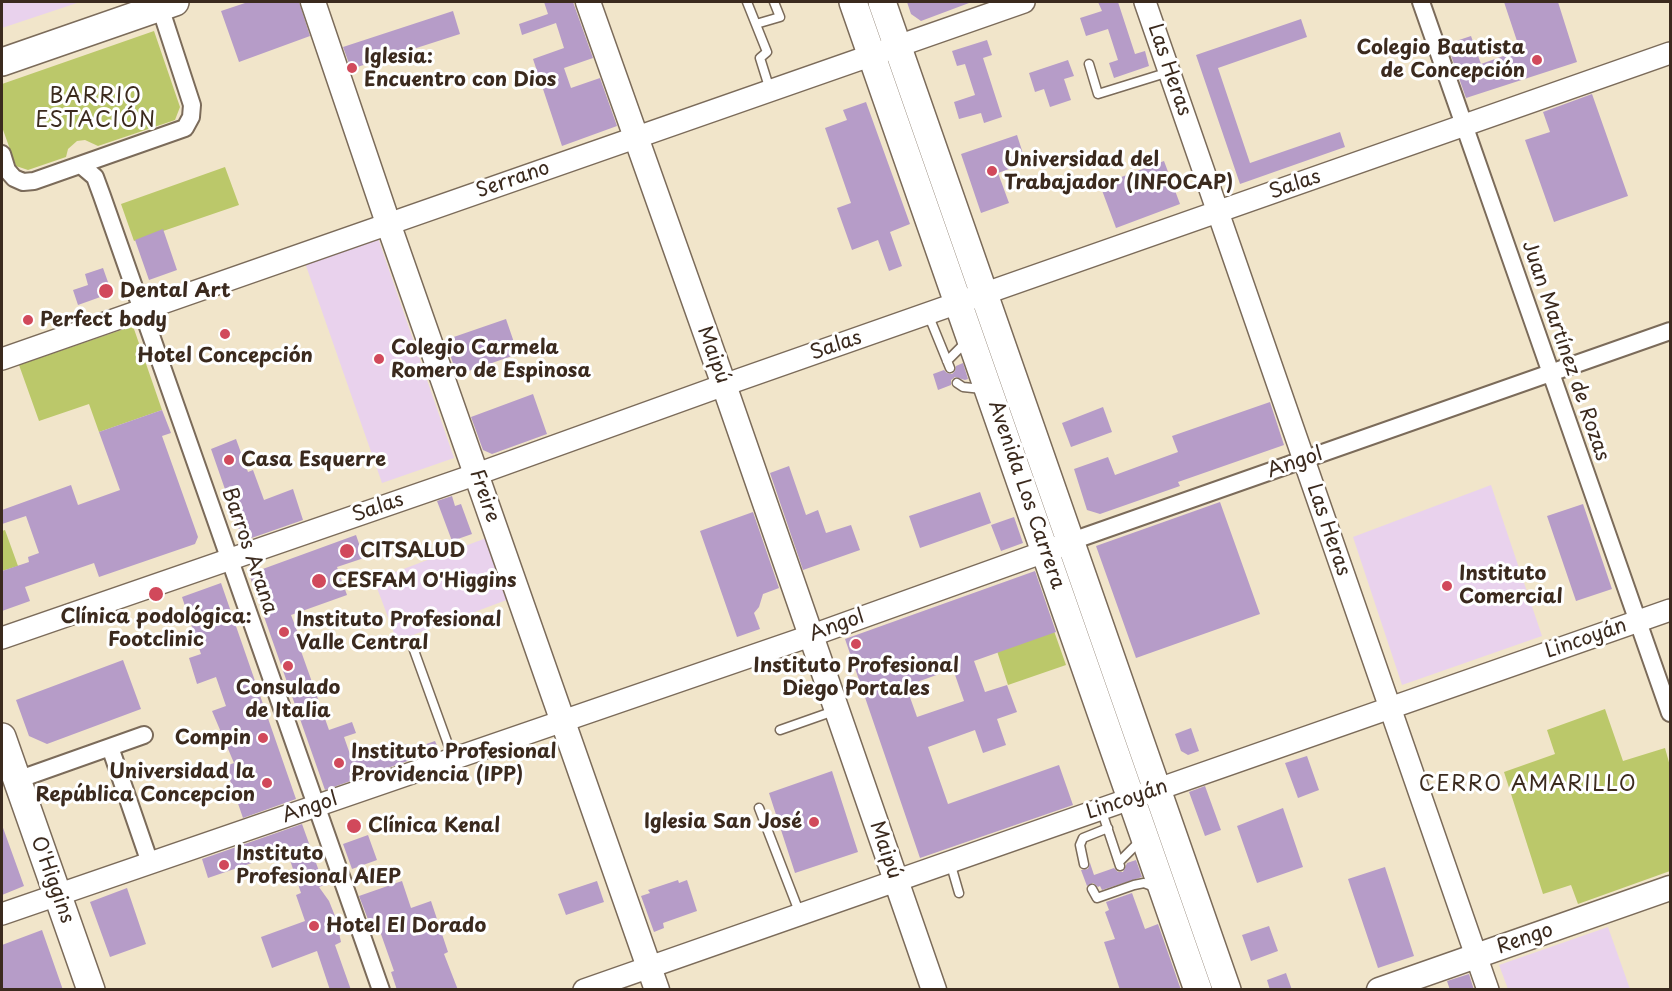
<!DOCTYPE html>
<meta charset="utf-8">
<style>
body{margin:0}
#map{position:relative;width:1672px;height:991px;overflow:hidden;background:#f1e5ca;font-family:"Playpen Sans",sans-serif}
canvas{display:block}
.frame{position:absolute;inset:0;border:3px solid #3b2a1e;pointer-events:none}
</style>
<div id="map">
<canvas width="1672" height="991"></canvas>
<div class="frame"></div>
</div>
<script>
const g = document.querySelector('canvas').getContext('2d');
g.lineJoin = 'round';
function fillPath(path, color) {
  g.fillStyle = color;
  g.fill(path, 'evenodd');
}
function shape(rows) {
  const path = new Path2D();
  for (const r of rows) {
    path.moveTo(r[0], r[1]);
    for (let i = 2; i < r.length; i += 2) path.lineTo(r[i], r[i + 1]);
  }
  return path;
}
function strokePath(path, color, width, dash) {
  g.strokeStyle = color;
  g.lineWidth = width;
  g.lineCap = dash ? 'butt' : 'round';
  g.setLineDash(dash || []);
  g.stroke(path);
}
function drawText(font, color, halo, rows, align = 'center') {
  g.font = font + ' "Playpen Sans",sans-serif';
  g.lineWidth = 6;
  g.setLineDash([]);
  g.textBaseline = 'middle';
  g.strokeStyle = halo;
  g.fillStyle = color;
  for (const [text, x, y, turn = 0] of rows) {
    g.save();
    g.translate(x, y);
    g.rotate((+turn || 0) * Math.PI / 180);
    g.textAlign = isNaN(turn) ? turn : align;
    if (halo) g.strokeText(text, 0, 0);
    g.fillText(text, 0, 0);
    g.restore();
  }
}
fillPath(shape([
 [2,2,80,2,2,28],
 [377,235,454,458,382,483,304,260],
 [1491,485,1542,636,1402,685,1353,537],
 [489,537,512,598,397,641,374,580],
 [1608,927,1630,989,1508,989,1499,965]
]), '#e9d2ed');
fillPath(shape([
 [154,31,180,107,175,120,98,146,85,140,77,141,68,149,66,157,28,170,16,166,2,127,2,84],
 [225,167,239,205,134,241,121,204],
 [130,327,134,329,162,410,99,432,89,404,39,421,19,365],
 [5,530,18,566,2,571,2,531],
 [1054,631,1066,665,1008,685,997,651],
 [1605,709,1623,761,1665,748,1670,766,1670,871,1578,904,1571,885,1543,894,1504,772,1555,754,1547,730]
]), '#bbc86a');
fillPath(shape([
 [248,2,299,2,310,36,239,62,221,11],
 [544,2,573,2,593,58,564,68,571,88,600,78,617,126,562,146,533,59,564,48,556,23,522,35,519,24,548,14],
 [907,2,969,2,969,3,921,21,911,14],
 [1098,2,1118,2,1135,54,1145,51,1149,66,1114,78,1109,63,1118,60,1108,29,1086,36,1080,18,1102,11],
 [1504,2,1558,2,1577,62,1466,98,1447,44,1471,36,1481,64,1520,50],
 [453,11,460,34,351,69,343,47],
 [1301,19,1307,37,1218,68,1250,163,1340,132,1345,147,1240,184,1196,55],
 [987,40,992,55,983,58,1002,117,984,123,981,113,959,119,954,102,975,95,965,64,957,66,952,51],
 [1068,60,1074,76,1064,79,1071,100,1050,107,1044,89,1035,92,1029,73],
 [1592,94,1628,196,1554,222,1525,140,1550,132,1543,112],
 [866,102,910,224,890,232,902,266,889,271,878,240,852,250,837,208,851,203,825,128,847,120,843,110],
 [1017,135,1026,163,998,173,1009,203,981,213,961,154],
 [1164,161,1180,204,1116,228,1100,185],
 [163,229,177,270,149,280,135,240],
 [103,268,109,285,106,295,78,305,73,290,88,285,85,274],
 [506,319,518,354,457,375,445,340],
 [963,363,968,379,965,380,955,377,951,380,951,385,938,390,933,374,944,370,947,373,952,374,955,371,956,366],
 [533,394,547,434,492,454,483,450,471,417],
 [1270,402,1284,445,1178,482,1180,486,1100,514,1087,510,1074,469,1108,457,1115,475,1178,452,1172,436],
 [1103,407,1112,432,1071,447,1062,423],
 [162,410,171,433,162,436,198,537,195,544,99,577,94,563,25,587,30,601,2,611,2,571,29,562,28,557,39,553,26,516,2,524,2,510,71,485,78,505,120,490,99,432],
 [236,439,248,472,253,470,264,500,293,489,303,520,243,541,211,449],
 [789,466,806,515,818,510,826,533,851,525,860,550,803,570,770,473],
 [980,492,991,523,920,548,909,516],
 [452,496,455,506,461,504,472,534,452,541,437,501],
 [1220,502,1260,614,1136,658,1096,546],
 [1583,504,1612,589,1576,601,1547,516],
 [753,512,779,588,763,594,759,607,754,613,760,629,737,637,700,531],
 [1014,517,1023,543,1001,551,991,525],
 [356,535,364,558,337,567,347,595,291,615,299,636,296,637,329,730,352,722,356,733,344,737,351,757,379,747,381,753,407,744,409,750,435,741,439,750,325,790,249,574],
 [1035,571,1056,632,974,661,985,692,1007,685,1017,712,997,719,1006,745,983,753,975,730,928,747,948,804,1059,765,1073,805,920,858,845,639],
 [953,669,964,701,917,717,906,686],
 [221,583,296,799,243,818,225,766,234,763,212,711,226,706,216,677,197,684,189,658,201,654,182,597],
 [123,660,141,709,47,744,29,736,16,700],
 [1191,728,1199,751,1188,755,1181,751,1175,734],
 [1307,756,1319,790,1298,798,1285,763],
 [832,771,858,852,795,873,769,793],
 [1205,786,1221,830,1205,836,1189,792],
 [1283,808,1303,867,1257,883,1237,826],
 [302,824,324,885,319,887,329,901,335,916,341,942,335,945,351,990,330,990,317,951,272,968,261,937,305,921,296,895,301,893,287,851,208,878,202,859],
 [2,825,24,886,2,895],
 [368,835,377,860,352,869,343,844],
 [1136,860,1142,877,1102,890,1100,886,1098,887,1093,883,1087,886,1081,870,1088,869,1090,863,1094,875,1114,868,1118,872,1123,872,1127,863],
 [1385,867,1414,956,1378,968,1348,879],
 [678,880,679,883,687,880,697,911,663,923,664,928,654,932,641,896,650,893,648,890],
 [402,881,411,908,431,901,448,952,444,954,458,990,397,990,391,972,394,971,376,920,369,922,359,896],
 [597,881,604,902,566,915,558,894],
 [127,888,146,944,110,957,90,902],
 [1132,893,1145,929,1158,924,1181,990,1120,990,1104,942,1115,939,1105,912,1109,910,1106,902],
 [1269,926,1278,951,1251,961,1242,935],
 [42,930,63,990,2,990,2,945],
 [1286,973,1292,990,1270,990,1267,980],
 [1469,974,1474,990,1450,990,1447,981]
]), '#b69cc8');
const service = shape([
 [747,2,767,52,760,58,770,90],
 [756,24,780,17,774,2],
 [1089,64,1098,94,1169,72],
 [928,314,950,368],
 [947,361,966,342],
 [957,383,963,387,982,389],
 [411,642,453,758],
 [780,730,834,711],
 [759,808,800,914],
 [1101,809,1120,866],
 [950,862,959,893],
 [1119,862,1140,841],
 [1084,864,1080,845,1083,838,1108,828],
 [1092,889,1097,898,1134,885,1144,883,1157,888]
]);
const minor = shape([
 [1421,2,1670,713],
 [2,154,7,170,14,178,23,182,34,181,185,128,191,117,192,105,160,7],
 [82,166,95,177,102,196,381,990],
 [1069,542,1670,331],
 [110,747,150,863],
 [17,780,144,735]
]);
const tertiary = shape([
 [1145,2,1488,990],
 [2,359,1024,2],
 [2,638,477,474,724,385,1670,53],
 [2,914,810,636,1058,547],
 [584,990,1670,610]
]);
const secondary = shape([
 [313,2,388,223,657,990],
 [588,2,724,385,934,990],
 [1379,990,1670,888]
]);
const primary = shape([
 [853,2,1198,990],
 [882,2,1227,990],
 [2,62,175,2],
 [2,737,91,990]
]);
strokePath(service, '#7b6b5a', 11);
strokePath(minor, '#7b6b5a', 20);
strokePath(tertiary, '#7b6b5a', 24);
strokePath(secondary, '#7b6b5a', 27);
strokePath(primary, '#7b6b5a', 30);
strokePath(service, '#fff', 8);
strokePath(minor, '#fff', 16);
strokePath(tertiary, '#fff', 21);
strokePath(secondary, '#fff', 24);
strokePath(primary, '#fff', 27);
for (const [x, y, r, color] of [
 [1537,60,6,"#d1495b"],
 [352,68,6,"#d1495b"],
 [992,171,6,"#d1495b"],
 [106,291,8,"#d1495b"],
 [28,320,6,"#d1495b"],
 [225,334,6,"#d1495b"],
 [379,359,6,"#d1495b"],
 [229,460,6,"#d1495b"],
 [347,551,8,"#d1495b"],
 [319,581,8,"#d1495b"],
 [1447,586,6,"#d1495b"],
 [156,594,8,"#d1495b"],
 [284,632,6,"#d1495b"],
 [856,644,6,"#d1495b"],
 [288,666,6,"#d1495b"],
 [263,738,6,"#d1495b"],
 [339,763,6,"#d1495b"],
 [267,783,6,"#d1495b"],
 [814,822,6,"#d1495b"],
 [354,826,8,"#d1495b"],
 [224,865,6,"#d1495b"],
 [314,926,6,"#d1495b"]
]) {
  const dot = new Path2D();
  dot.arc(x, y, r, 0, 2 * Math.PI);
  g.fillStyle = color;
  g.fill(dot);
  strokePath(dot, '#fff', 2);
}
drawText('bold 20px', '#3b2a1e', '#fff', [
 ["Colegio Bautista",1525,48,"right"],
 ["de Concepción",1525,71,"right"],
 ["Iglesia:",364,57],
 ["Encuentro con Dios",364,80],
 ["Universidad del",1004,160],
 ["Trabajador (INFOCAP)",1004,183],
 ["Dental Art",120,291],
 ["Perfect body",40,320],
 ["Colegio Carmela",391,348],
 ["Romero de Espinosa",391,371],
 ["Hotel Concepción",225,356,"center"],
 ["Casa Esquerre",241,460],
 ["CITSALUD",360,551],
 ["Instituto",1459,574],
 ["Comercial",1459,597],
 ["CESFAM O'Higgins",332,581],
 ["Clínica podológica:",156,617,"center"],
 ["Footclinic",156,640,"center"],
 ["Instituto Profesional",296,620],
 ["Valle Central",296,643],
 ["Instituto Profesional",856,666,"center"],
 ["Diego Portales",856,689,"center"],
 ["Consulado",288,688,"center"],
 ["de Italia",288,711,"center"],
 ["Compin",251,738,"right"],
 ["Instituto Profesional",351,752],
 ["Providencia (IPP)",351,775],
 ["Universidad la",255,772,"right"],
 ["República Concepcion",255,795,"right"],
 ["Iglesia San José",802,822,"right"],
 ["Clínica Kenal",368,826],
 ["Instituto",236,854],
 ["Profesional AIEP",236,877],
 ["Hotel El Dorado",326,926]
], 'left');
drawText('20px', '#3b2a1e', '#fff', [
 ["Las Heras",1169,70,71],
 ["Serrano",513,180,-19],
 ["Salas",1295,185,-19],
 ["Salas",836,346,-19],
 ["Juan Martínez de Rozas",1565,351,71],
 ["Maipú",713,355,70],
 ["Angol",1295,463,-19],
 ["Avenida Los Carrera",1026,495,71],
 ["Freire",484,496,71],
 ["Salas",378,508,-19],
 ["Las Heras",1328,530,71],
 ["Barros Arana",249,551,71],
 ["Angol",837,626,-20],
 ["Lincoyán",1586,639,-19],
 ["Lincoyán",1127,800,-19],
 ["Angol",310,808,-19],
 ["Maipú",885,850,71],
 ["O'Higgins",52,880,70],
 ["Rengo",1525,939,-19]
]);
g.letterSpacing = '1.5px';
drawText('21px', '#3b2a1e', '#fff', [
 ["BARRIO",96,97],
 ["ESTACIÓN",96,121],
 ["CERRO AMARILLO",1528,785]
]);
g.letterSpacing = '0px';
</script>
